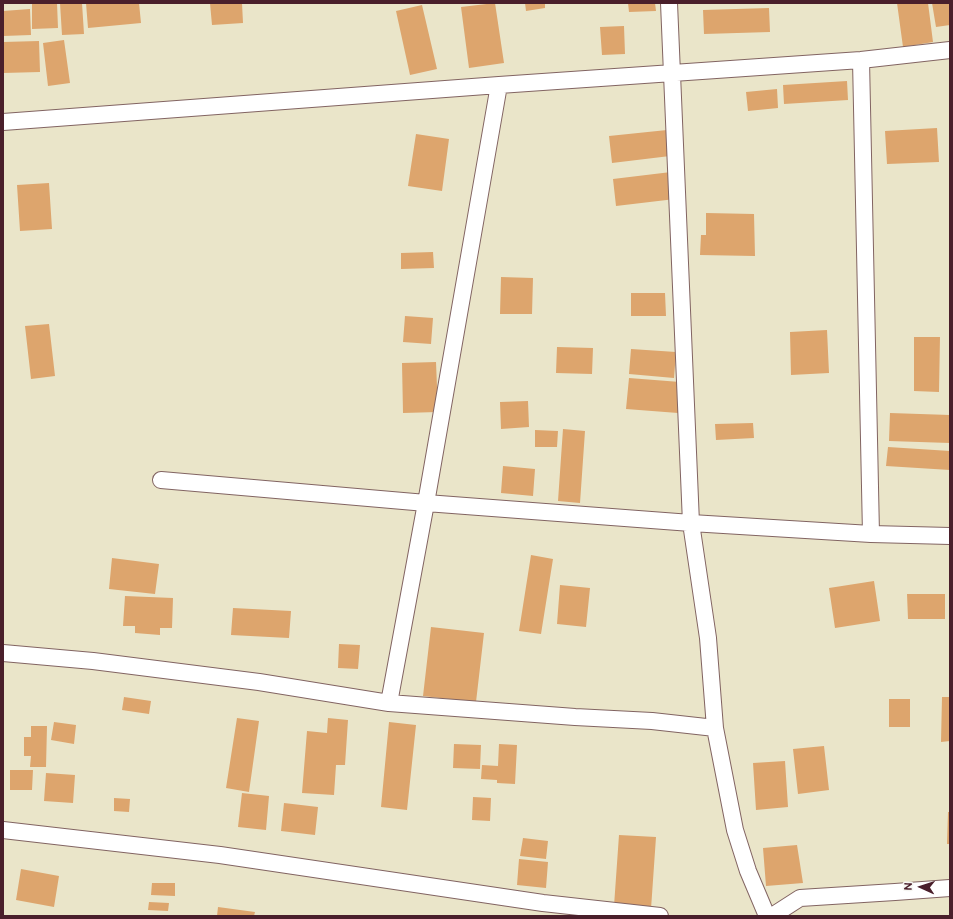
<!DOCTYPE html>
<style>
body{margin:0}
#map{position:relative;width:953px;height:919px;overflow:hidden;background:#eae5c9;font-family:"Balsamiq Sans",sans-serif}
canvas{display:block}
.frame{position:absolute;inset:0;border:4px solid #4a1f2b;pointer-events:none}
.north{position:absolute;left:901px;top:867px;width:40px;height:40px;-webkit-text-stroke:3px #f6f6f2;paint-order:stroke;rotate:273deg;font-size:11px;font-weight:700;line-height:16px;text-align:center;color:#4a1f2b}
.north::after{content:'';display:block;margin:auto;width:14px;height:18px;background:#4a1f2b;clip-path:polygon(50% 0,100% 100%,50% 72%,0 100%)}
</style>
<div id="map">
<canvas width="953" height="919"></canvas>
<div class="frame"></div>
<div class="north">N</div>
</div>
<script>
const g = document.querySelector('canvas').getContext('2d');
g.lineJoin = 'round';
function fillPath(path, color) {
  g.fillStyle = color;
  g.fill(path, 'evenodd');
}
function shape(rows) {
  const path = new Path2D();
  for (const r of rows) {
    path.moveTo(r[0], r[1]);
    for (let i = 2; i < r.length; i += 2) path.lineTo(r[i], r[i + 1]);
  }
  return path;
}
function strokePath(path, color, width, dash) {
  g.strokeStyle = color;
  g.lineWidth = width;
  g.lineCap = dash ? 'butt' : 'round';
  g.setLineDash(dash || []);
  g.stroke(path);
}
fillPath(shape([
 [32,3,57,3,58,28,32,29],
 [60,3,82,3,84,34,62,35],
 [86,3,139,3,141,23,88,28],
 [210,3,242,3,243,23,212,25],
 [495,3,504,63,469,68,461,7],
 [525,3,545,3,545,8,526,11],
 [628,3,655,3,656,11,629,12],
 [897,3,928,3,933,42,903,47],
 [932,3,950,3,950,25,936,27],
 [422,5,437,69,410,75,396,11],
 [769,8,770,32,704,34,703,10],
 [30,9,31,35,3,36,3,11],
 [624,26,625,54,602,55,600,27],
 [64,40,70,83,48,86,43,43],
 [39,41,40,72,3,73,3,42],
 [847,81,848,100,784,104,783,85],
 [777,89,778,108,748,111,746,92],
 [937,128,939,162,887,164,885,131],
 [667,130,670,156,612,163,609,136],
 [416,134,449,139,442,191,408,186],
 [671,172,675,199,616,206,613,179],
 [49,183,52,229,20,231,17,185],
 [706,213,754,214,755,256,700,255,701,235,706,235],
 [433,252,434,268,401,269,401,253],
 [501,277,533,278,532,314,500,314],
 [631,293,665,293,666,316,631,316],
 [405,316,433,318,431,344,403,342],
 [49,324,55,376,31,379,25,326],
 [827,330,829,373,791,375,790,332],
 [914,337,940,337,939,392,914,391],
 [557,347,593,348,592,374,556,373],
 [631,349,676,352,674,378,629,374],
 [436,362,438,412,403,413,402,363],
 [629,378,680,382,678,413,626,409],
 [528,401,529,427,501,429,500,402],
 [890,413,950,415,950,443,889,441],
 [753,423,754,438,716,440,715,424],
 [563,429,585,431,580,503,558,501],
 [535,430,558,431,557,447,535,447],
 [888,447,950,451,950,470,886,466],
 [503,466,535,469,533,496,501,493],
 [531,555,553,559,541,634,519,631],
 [112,558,159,564,155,594,109,589],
 [874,581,880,621,835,628,829,588],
 [560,585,590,588,586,627,557,624],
 [907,594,945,594,945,619,908,619],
 [125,596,173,598,172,628,160,628,160,635,135,633,135,626,123,626],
 [233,608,291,611,289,638,231,635],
 [431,627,484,633,476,702,423,696],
 [339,644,360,645,358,669,338,668],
 [124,697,151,701,149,714,122,710],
 [942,697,950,697,950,741,941,742],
 [889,699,910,699,910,727,889,727],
 [237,718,259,721,249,792,226,788],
 [328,718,348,720,345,765,336,765,334,795,302,793,307,731,327,733],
 [54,722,76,725,74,744,51,740],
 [389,722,416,725,407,810,381,807],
 [31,726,47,726,46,767,30,767,31,756,24,756,24,737,31,737],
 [454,744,481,745,480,769,453,768],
 [499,744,517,745,515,784,497,783,497,780,481,779,482,765,498,766],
 [824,746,829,790,798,794,793,749],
 [785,761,788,807,756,810,753,763],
 [10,770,33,770,32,790,10,790],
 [46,773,75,775,73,803,44,801],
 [242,793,269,796,266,830,238,827],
 [473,797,491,798,490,821,472,820],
 [114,798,130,799,129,812,114,811],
 [284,803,318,807,315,835,281,831],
 [948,812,950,812,950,844,947,844],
 [619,835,656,837,651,909,614,906],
 [523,838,548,841,546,859,520,856],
 [797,845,803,883,766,886,763,848],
 [519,859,548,862,546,888,517,885],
 [21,869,59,876,54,907,16,900],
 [152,883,175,883,175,896,151,895],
 [149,902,169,903,168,911,148,910],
 [218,907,255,912,254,916,217,916]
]), '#dda56d');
const street = shape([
 [669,3,691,523,708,638,715,728,735,830,748,871,767,916],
 [861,60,871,534],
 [3,122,499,85,861,60,950,50],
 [161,480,426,503,691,523,871,534,950,536],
 [3,653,93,661,259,682,389,703,575,717,652,721,715,728],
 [389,703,426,503,499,85],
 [3,830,220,855,543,903,660,916],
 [772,916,800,898,895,892,950,888]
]);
strokePath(street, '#826462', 18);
strokePath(street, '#fff', 16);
</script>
